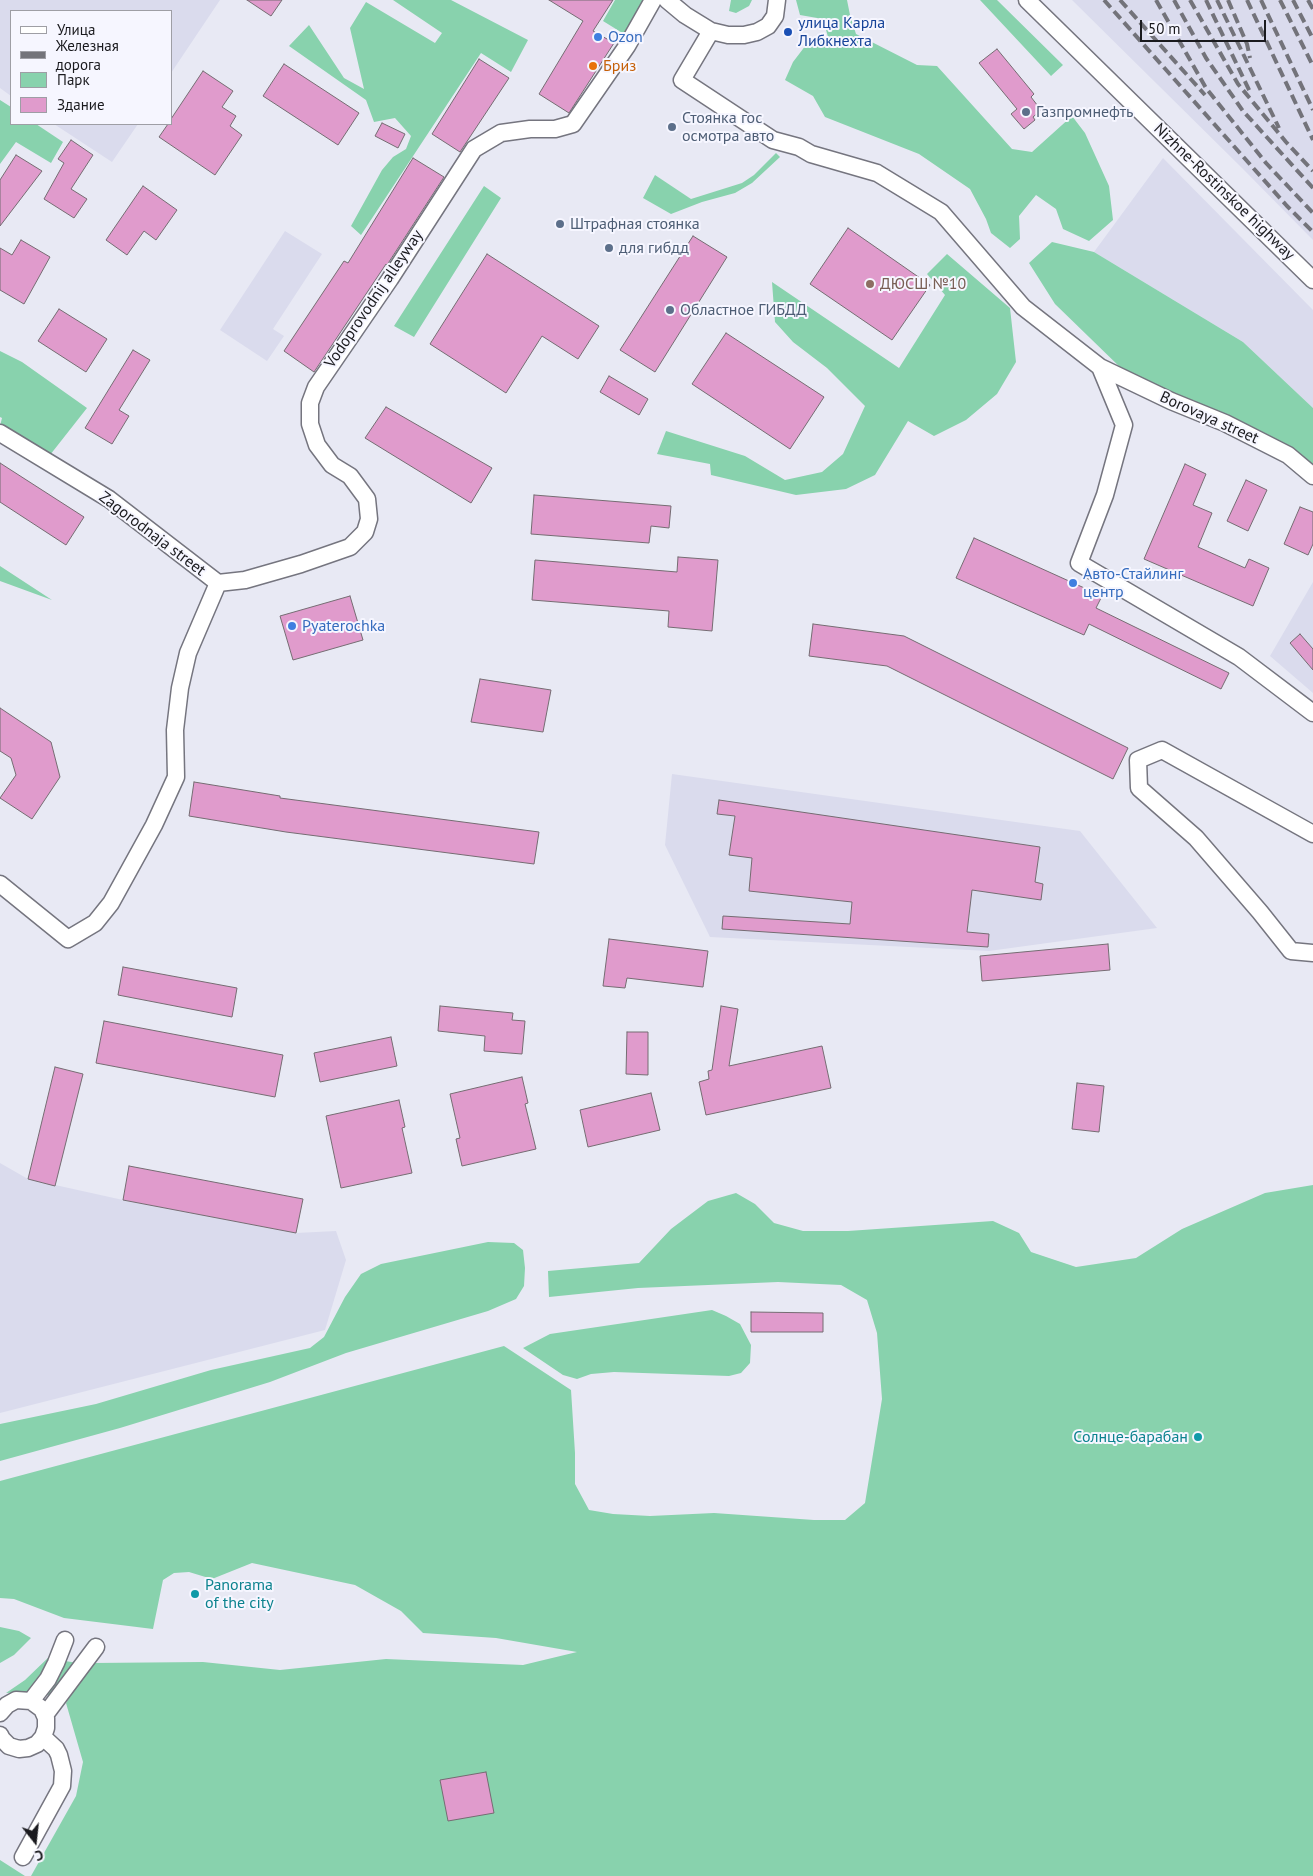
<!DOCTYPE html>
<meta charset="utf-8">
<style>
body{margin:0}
#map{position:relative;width:1313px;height:1876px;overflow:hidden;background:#e8e9f4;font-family:"PT Sans",sans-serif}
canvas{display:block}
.legend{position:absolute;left:10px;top:10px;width:162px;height:115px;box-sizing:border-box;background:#f6f6ff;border:1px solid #9e9ea5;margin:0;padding:6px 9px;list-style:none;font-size:15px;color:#1a1a1e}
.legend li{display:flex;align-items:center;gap:10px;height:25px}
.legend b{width:25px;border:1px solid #9e9ea5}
.north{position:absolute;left:10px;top:1816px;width:50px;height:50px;-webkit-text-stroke:4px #f6f6ff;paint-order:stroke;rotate:164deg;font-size:14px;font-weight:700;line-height:20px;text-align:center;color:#1a1a1e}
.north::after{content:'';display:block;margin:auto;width:18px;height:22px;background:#1a1a1e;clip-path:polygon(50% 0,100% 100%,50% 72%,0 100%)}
.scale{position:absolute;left:1140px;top:20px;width:126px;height:22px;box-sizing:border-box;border:2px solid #1a1a1e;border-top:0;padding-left:6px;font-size:15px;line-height:18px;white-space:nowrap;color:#1a1a1e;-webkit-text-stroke:4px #f6f6ff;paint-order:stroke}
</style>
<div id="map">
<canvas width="1313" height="1876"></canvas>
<ul class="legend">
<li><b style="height:6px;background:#fff"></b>Улица</li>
<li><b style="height:6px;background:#73737a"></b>Железная дорога</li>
<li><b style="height:14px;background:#88d2ad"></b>Парк</li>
<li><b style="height:14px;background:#e09bcc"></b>Здание</li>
</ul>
<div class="north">С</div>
<div class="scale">50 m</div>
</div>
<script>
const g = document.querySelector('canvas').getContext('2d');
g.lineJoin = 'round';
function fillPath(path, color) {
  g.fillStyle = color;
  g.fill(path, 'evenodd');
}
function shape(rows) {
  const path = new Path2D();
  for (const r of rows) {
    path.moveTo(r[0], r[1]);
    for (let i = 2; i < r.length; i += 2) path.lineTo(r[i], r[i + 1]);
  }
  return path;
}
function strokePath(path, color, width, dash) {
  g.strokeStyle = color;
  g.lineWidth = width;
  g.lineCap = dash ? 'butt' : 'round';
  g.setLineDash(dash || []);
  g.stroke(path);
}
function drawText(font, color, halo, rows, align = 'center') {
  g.font = font + ' "PT Sans",sans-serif';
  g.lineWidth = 4;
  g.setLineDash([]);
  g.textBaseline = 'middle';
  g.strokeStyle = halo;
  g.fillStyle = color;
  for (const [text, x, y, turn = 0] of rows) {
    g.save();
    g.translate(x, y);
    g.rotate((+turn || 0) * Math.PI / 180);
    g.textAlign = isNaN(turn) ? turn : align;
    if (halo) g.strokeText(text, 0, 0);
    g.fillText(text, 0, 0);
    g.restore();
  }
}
fillPath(shape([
 [0,0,220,0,171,73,171,11,11,11,11,96,0,88],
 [1072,0,1313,0,1313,240,1242,168],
 [54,124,138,124,112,162],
 [1163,158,1313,310,1313,408,1243,342,1094,252],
 [285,231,322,254,273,329,284,336,267,361,220,330],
 [1313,582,1313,693,1270,656],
 [672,774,1080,831,1157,928,989,951,710,937,665,845],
 [0,1163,28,1179,123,1200,296,1233,336,1231,346,1260,325,1330,0,1413]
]), '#dadbed');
fillPath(shape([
 [393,0,451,0,528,40,511,72,481,53,361,235,351,226,382,170,393,157,406,149,411,136,395,118,374,122,366,100,289,46,309,25,344,78,364,89,350,28,366,2,435,43,442,33],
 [615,0,643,0,634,20,624,34,603,21],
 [731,0,752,0,749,6,736,13,729,11],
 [796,0,847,0,850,15,856,34,917,65,937,66,1012,149,1032,152,1072,116,1085,133,1109,186,1113,220,1089,241,1063,229,1056,209,1036,195,1019,216,1020,239,1010,248,991,233,986,219,970,189,919,154,825,117,813,96,785,80,793,62,806,45,828,37,823,19,800,15],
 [980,0,997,0,1063,65,1051,76],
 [0,100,11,107,11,124,36,124,63,142,51,163,16,142,0,164],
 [776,153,780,157,752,183,735,193,702,202,671,214,643,198,655,175,691,199,742,183,754,175],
 [484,186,501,198,414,337,394,326],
 [1052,242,1094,252,1243,342,1313,408,1313,465,1124,371,1055,304,1029,263],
 [947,254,1010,308,1016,362,997,394,966,420,934,436,908,421,875,475,846,489,796,495,711,475,710,464,657,454,666,431,745,456,785,480,822,472,843,454,865,406,827,368,793,342,775,322,772,282,899,368,945,295,927,274],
 [0,351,22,362,87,408,50,455,0,426,2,418,0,417],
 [0,566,52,600,0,581],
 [1313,1185,1313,1876,31,1876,76,1796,83,1762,66,1703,92,1663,203,1662,280,1670,386,1659,523,1665,577,1652,496,1638,423,1633,401,1611,355,1585,252,1563,212,1579,189,1572,174,1573,163,1580,153,1629,64,1618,14,1599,0,1598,0,1481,504,1346,571,1390,575,1453,575,1484,589,1510,613,1514,650,1516,714,1513,814,1520,845,1520,865,1503,882,1399,877,1333,867,1300,841,1285,778,1282,638,1288,549,1297,548,1271,639,1263,671,1229,708,1201,736,1193,755,1204,774,1223,803,1231,848,1231,993,1221,1019,1233,1031,1252,1076,1267,1136,1258,1182,1229,1265,1193],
 [488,1242,514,1243,523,1250,525,1268,524,1286,516,1299,488,1311,346,1353,270,1382,120,1428,0,1461,0,1424,96,1404,211,1370,310,1348,324,1337,345,1297,361,1274,381,1264],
 [712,1310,726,1316,740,1324,751,1345,750,1363,741,1373,729,1376,614,1372,591,1374,577,1379,563,1375,523,1348,550,1334],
 [0,1627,19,1631,31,1638,14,1655,0,1663],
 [51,1655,46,1670,29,1692,6,1693,25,1680],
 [65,1661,78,1663,52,1697,47,1695,60,1674],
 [0,1860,25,1876,0,1876]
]), '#88d2ad');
const building = shape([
 [247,0,282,0,271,16,247,0],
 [549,0,613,0,593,31,614,43,569,113,539,94,583,21,549,0],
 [997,49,1034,94,1031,97,1041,110,1033,117,1035,120,1024,129,1011,114,1017,109,979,63,997,49],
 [479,59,509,78,460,152,432,134,479,59],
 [284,64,359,113,338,145,263,96,284,64],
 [203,71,233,91,222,107,236,116,230,126,242,135,215,175,159,137,168,124,171,124,171,119,203,71],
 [382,123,405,134,398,148,375,136,382,123],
 [71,140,93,155,71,189,87,199,74,218,44,199,64,163,58,159,71,140],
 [16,155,42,171,0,226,0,180,16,155],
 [413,158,444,177,387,265,386,264,314,372,284,351,344,261,348,263,413,158],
 [143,186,177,210,156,240,144,231,127,255,106,240,143,186],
 [848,228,930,285,892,340,810,284,848,228],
 [693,236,727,257,655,372,620,350,693,236],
 [21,240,50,257,24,304,0,290,0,248,12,255,21,240],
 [487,254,599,326,578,359,542,336,506,393,430,344,487,254],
 [59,309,107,339,86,372,38,341,59,309],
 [726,333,824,397,790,449,692,384,726,333],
 [133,350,150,360,119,410,129,416,112,444,85,428,133,350],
 [609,376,648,399,639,415,600,392,609,376],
 [386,407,492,468,471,503,365,438,386,407],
 [0,463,84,517,66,545,0,502,0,463],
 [1185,464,1206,474,1193,505,1212,513,1198,547,1245,568,1249,559,1269,568,1253,606,1144,559,1185,464],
 [1246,480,1267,490,1248,531,1227,521,1246,480],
 [534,495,671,506,669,528,651,526,649,543,531,534,534,495],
 [1300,507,1313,512,1313,544,1308,555,1284,544,1300,507],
 [974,538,1102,596,1096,608,1229,673,1221,689,1089,624,1084,635,956,578,974,538],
 [678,557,718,560,712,631,668,627,669,611,532,600,535,560,677,572,678,557],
 [350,596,363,640,293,660,280,616,350,596],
 [813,624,904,636,1128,748,1113,779,887,666,809,656,813,624],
 [1300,634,1313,649,1313,670,1290,643,1300,634],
 [480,679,551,690,543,732,471,722,480,679],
 [0,708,51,742,60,777,32,819,0,798,16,775,11,758,0,751,0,708],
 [194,782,280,796,280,798,539,832,534,864,286,832,189,816,194,782],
 [719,800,1040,847,1035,882,1043,884,1041,900,972,890,967,932,989,934,988,947,722,929,723,916,850,924,852,902,749,891,752,858,729,855,735,816,717,814,719,800],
 [609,939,708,951,703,987,627,978,625,988,603,986,609,939],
 [1108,944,1110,970,982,981,980,956,1108,944],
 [123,967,237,988,232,1017,118,995,123,967],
 [440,1006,513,1013,512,1020,525,1021,522,1054,484,1051,485,1036,438,1031,440,1006],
 [721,1006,738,1009,729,1066,822,1046,831,1088,706,1115,699,1082,709,1079,708,1071,712,1070,721,1006],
 [104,1021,283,1055,275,1097,96,1063,104,1021],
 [627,1032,648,1032,648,1075,626,1074,627,1032],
 [391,1037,397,1066,320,1082,314,1053,391,1037],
 [55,1067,83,1074,55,1186,28,1179,55,1067],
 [522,1077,528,1103,525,1104,536,1149,462,1166,456,1139,460,1138,450,1094,522,1077],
 [1077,1083,1104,1086,1099,1132,1072,1129,1077,1083],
 [651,1093,660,1130,588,1147,580,1110,651,1093],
 [399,1100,405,1127,402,1128,412,1173,341,1188,326,1116,399,1100],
 [129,1166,303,1199,296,1233,123,1200,129,1166],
 [751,1312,823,1313,823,1332,751,1332,751,1312],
 [486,1772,494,1813,448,1821,440,1780,486,1772]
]);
fillPath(building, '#e09bcc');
strokePath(building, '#756c72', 1);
const minor = shape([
 [667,0,685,15,711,31,728,35,744,35,757,32,768,26,775,16,777,0],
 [1027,0,1313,280],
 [711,31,682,80,773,140,799,147,811,154,877,173,941,212,1023,307,1100,367,1124,425,1105,495,1079,563,1239,657,1313,713],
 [1100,367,1171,401,1225,423,1288,455,1313,476],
 [0,433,109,499,218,583],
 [218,583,245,580,301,564,350,547,365,532,369,519,367,499,350,476,332,465,317,445,310,424,310,403,316,387,390,279,474,149,501,133,530,129,555,129,573,124,627,46,653,0],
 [1313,834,1162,750,1138,760,1139,788,1196,838,1260,912,1291,951,1313,953],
 [0,884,68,939,95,923,111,903,154,825,176,777,175,730,180,688,188,653,218,583],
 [31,1701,48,1679,56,1663,65,1640],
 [0,1713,7,1705,16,1700,31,1701,42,1709,46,1718,46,1728,43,1737,37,1744,28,1748,19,1749,9,1746,2,1739,0,1735],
 [45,1715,96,1647],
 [23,1857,62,1786,63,1771,59,1755,56,1749,43,1737]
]);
strokePath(minor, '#75757f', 19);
strokePath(minor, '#fff', 16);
strokePath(shape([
 [1104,0,1287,206,1313,232],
 [1120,0,1205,95],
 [1156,0,1206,88,1266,163,1313,213],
 [1174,0,1206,58,1243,111,1313,188],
 [1190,0,1238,84,1286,142,1313,171],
 [1206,0,1250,92],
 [1217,0,1279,128],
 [1228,0,1247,44,1250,58],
 [1247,0,1313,140],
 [1261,0,1313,110],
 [1280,0,1313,66],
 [1293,0,1313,39],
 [1308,0,1313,9]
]), '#73737a', 4, [10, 5]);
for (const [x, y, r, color] of [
 [788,32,5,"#1a4fb4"],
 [598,37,5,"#3f7fe0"],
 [593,66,5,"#e8710a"],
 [1026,112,5,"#5c6f8a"],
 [672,127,5,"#5c6f8a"],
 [560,224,5,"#5c6f8a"],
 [609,248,5,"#5c6f8a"],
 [870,284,5,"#8d6e63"],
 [670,310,5,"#5c6f8a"],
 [1073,583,5,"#3f7fe0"],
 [292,626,5,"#3f7fe0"],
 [1198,1437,5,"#0f9aa8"],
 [195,1594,5,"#0f9aa8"]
]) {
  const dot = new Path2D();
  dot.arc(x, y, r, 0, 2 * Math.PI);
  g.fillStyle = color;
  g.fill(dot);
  strokePath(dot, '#f6f6ff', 2);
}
drawText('16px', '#164399', '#f6f6ff', [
 ["улица Карла",798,23],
 ["Либкнехта",798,41]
], 'left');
drawText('16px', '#366cbe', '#f6f6ff', [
 ["Ozon",608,37],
 ["Авто-Стайлинг",1083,574],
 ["центр",1083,592],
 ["Pyaterochka",302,626]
], 'left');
drawText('16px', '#c56008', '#f6f6ff', [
 ["Бриз",603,66]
], 'left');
drawText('16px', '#4e5e75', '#f6f6ff', [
 ["Газпромнефть",1036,112],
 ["Стоянка гос",682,118],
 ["осмотра авто",682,136],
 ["Штрафная стоянка",570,224],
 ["для гибдд",619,248],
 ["Областное ГИБДД",680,310]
], 'left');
drawText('16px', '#1a1a1e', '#f6f6ff', [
 ["Nizhne-Rostinskoe highway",1224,192,44],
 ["Vodoprovodnij alleyway",374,299,-56],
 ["Borovaya street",1209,418,24],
 ["Zagorodnaja street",152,534,37]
]);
drawText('16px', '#785e54', '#f6f6ff', [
 ["ДЮСШ №10",880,284]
], 'left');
drawText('16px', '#0d838f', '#f6f6ff', [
 ["Солнце-барабан",1188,1437],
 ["Panorama",205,1585,"left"],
 ["of the city",205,1603,"left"]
], 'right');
</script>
